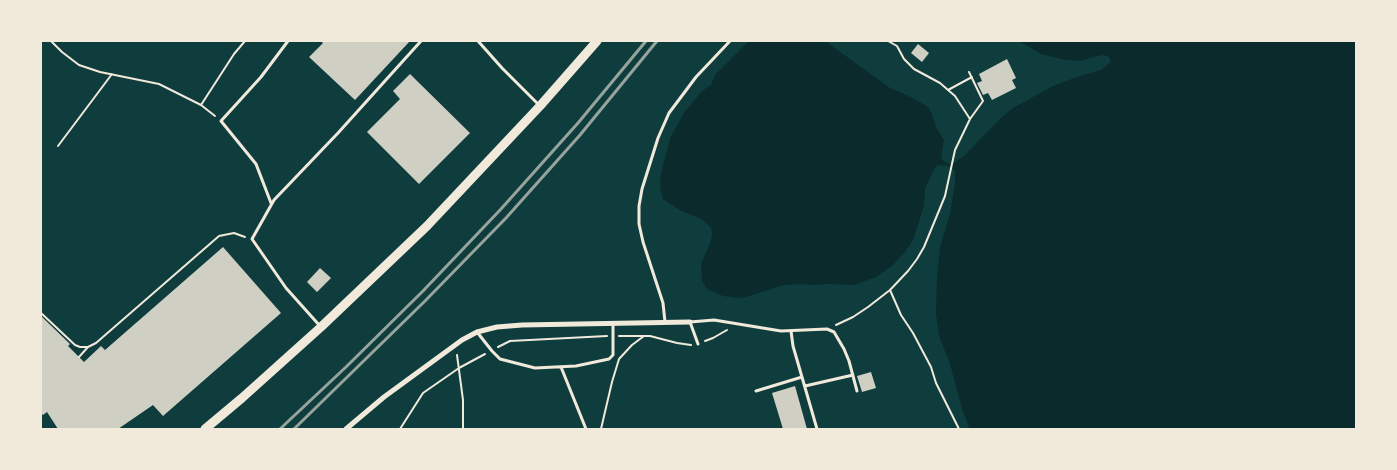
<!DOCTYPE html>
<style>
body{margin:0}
#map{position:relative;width:1397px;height:470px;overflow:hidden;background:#0f3d3e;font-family:Jost,sans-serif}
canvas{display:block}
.frame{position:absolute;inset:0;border:42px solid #f1e9da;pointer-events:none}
</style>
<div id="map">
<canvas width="1397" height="470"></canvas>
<div class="frame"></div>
</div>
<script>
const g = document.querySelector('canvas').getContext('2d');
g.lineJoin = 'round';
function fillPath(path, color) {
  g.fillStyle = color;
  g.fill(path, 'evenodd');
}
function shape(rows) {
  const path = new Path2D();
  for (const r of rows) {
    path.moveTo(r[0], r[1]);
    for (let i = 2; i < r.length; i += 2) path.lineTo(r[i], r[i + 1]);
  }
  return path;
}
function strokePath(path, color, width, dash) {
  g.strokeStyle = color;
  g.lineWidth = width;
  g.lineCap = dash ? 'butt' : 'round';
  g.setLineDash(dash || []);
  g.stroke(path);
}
fillPath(shape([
 [749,41,825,41,890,88,915,99,928,107,932,114,937,129,944,140,941,158,945,162,950,164,954,163,964,156,1001,118,1013,108,1053,86,1077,77,1101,70,1111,62,1109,57,1104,55,1097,56,1080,61,1065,60,1041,54,1019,41,1356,41,1356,429,970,429,962,409,950,364,939,336,936,314,937,277,940,248,950,213,955,183,955,171,950,166,938,165,934,169,925,189,924,206,913,240,905,252,892,266,876,277,854,285,827,284,813,285,800,284,784,285,746,297,738,298,723,296,707,289,702,281,701,264,711,241,712,233,711,228,703,220,678,209,663,199,661,193,660,181,662,169,671,136,684,113,702,91,711,85,715,75]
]), '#0a2a2b');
fillPath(shape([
 [321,41,410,41,355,100,309,57,323,43],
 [918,44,929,53,922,62,911,53],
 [1007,59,1016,78,1012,80,1016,88,992,100,988,93,983,95,977,83,982,81,979,74],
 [410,74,470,133,419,184,367,132,400,99,393,91],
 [223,247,281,313,163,416,153,405,118,429,58,429,47,412,43,415,41,413,41,316,70,344,68,346,84,362,101,346,105,350],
 [320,268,331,278,317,292,307,282],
 [871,372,876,388,862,392,857,376],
 [795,386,807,429,783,429,772,393]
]), '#cfcfc3');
strokePath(shape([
 [51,41,62,52,79,65,100,72,159,84,201,105,215,116],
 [969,72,983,101,970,119],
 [948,90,972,77],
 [201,105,234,54,245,41],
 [58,146,112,74],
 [890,290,901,315,913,333,931,367,936,383,959,429],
 [41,313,75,345,80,347,88,347,96,343,219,236,234,233,245,237],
 [836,325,853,317,868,307,890,290,908,271,917,259,924,247,945,196,955,150,970,119,955,96,940,83,914,69,904,59,897,46,888,41],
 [619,336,650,336,677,343,691,345],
 [705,341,713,338,727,330],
 [498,347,510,341,607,336],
 [457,355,463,400,463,429],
 [79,357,88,347],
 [400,429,423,393,459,368,485,354],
 [601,429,612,382,619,359,632,345,644,336]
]), '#f1e9da', 2);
strokePath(shape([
 [478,41,502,68,540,106],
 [271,203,256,164,221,121,261,77,288,41],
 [665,322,663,303,643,242,639,224,639,206,642,189,658,138,669,113,696,77,730,41],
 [320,326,286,288,252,239,274,200,338,133,421,41],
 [791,331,793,346,817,429],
 [477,332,492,351,500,359,535,368,576,366,609,359,613,355,613,324],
 [698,344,690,322,714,320,781,331,827,329,834,332,844,349,849,361,857,391],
 [561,367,586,429],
 [805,386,853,375],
 [756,391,802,377]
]), '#f1e9da', 3);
strokePath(shape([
 [346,429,384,397,462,340,477,332,497,327,522,325,690,322]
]), '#f1e9da', 5);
strokePath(shape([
 [205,429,242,398,321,327,427,226,540,106,597,41]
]), '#f1e9da', 9);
strokePath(shape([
 [280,429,346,367,423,291,501,209,578,123,646,41],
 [294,429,425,301,506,218,580,135,657,41]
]), '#97a49c', 3);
</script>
